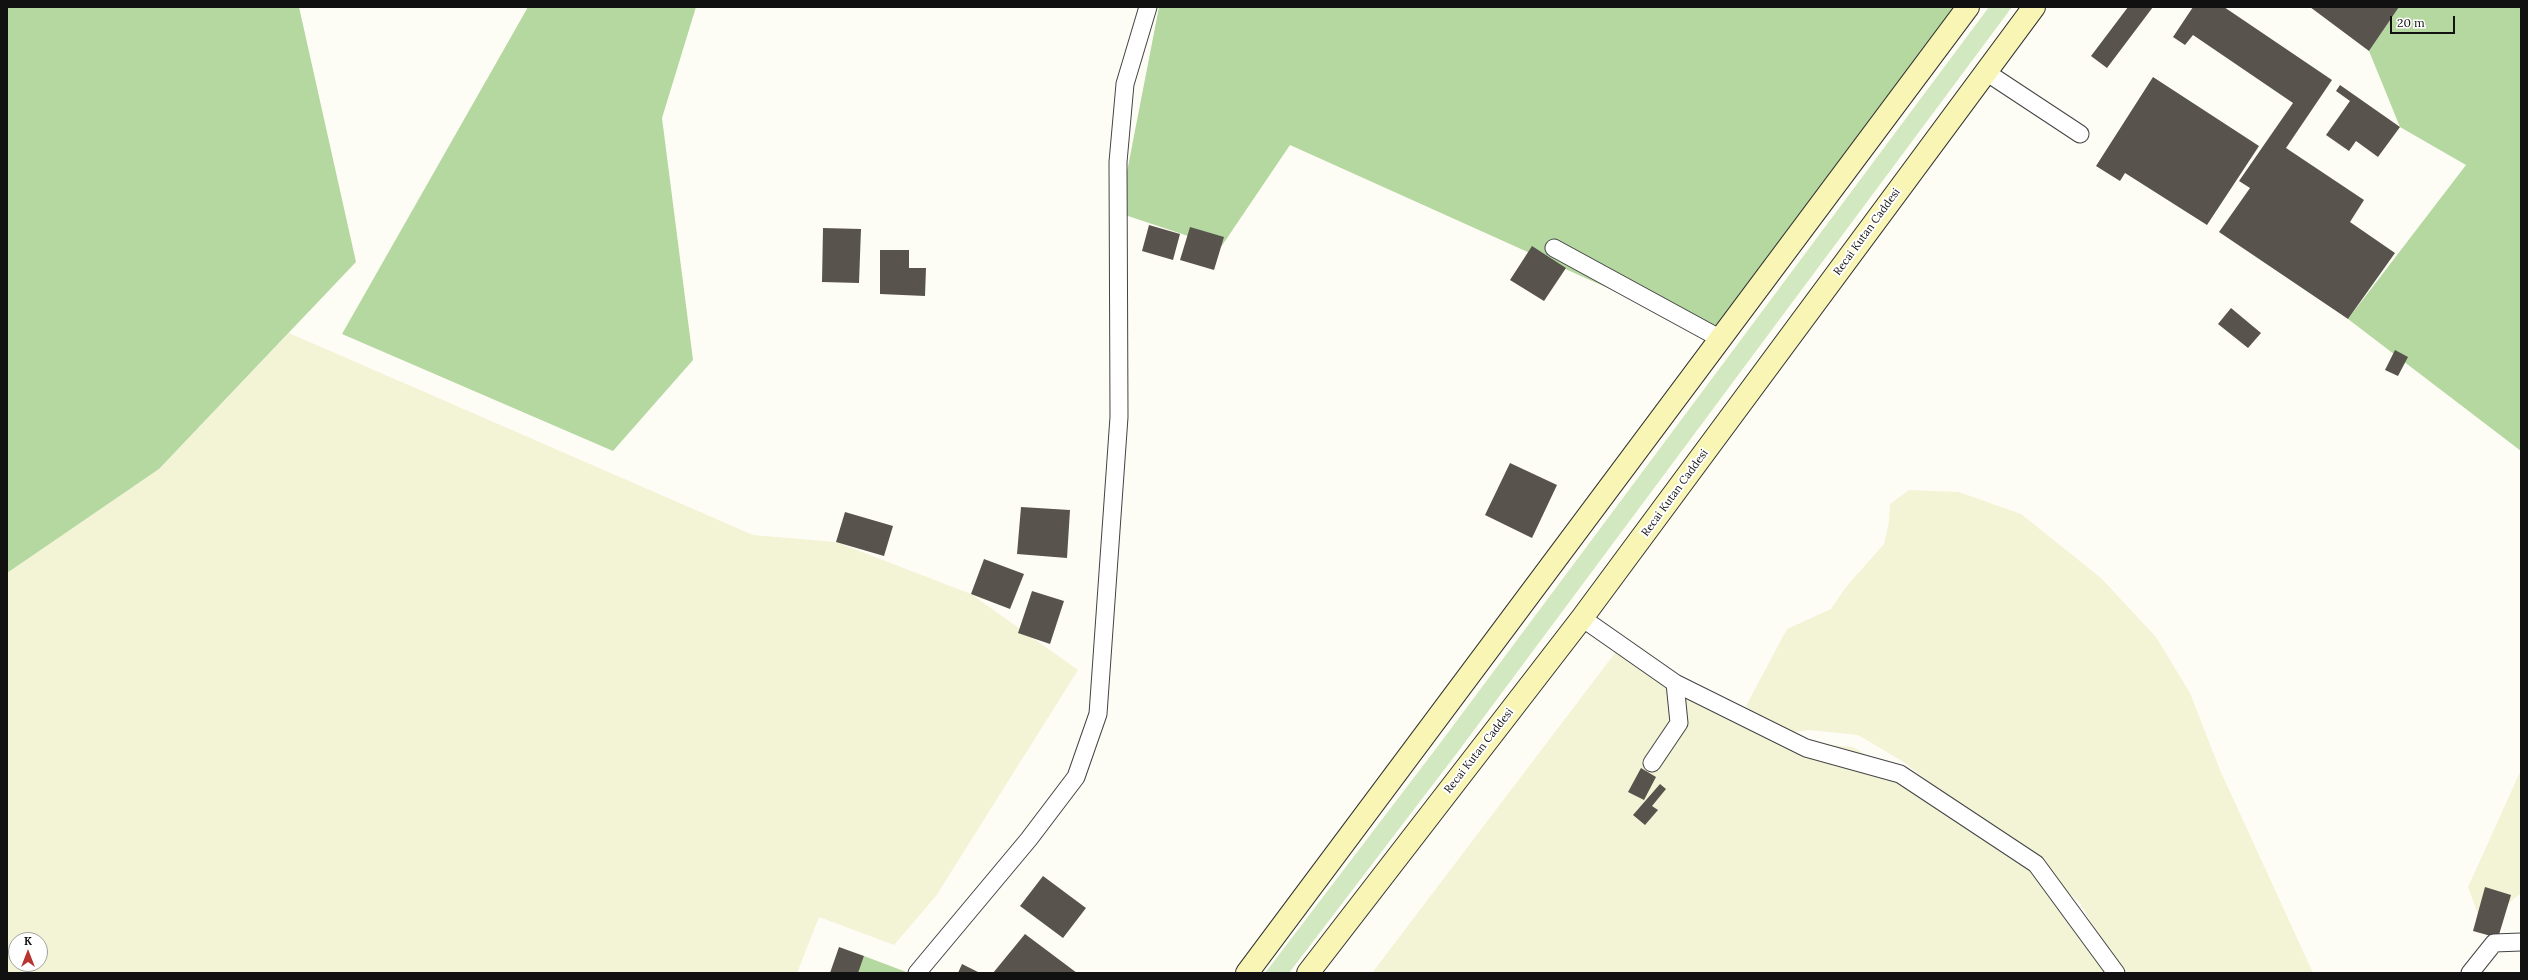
<!DOCTYPE html>
<style>
body{margin:0}
#map{position:relative;width:2528px;height:980px;overflow:hidden;background:#fefdf5;font-family:Lora,serif}
canvas{display:block}
.frame{position:absolute;inset:0;border:8px solid #111;pointer-events:none}
.north{position:absolute;left:8px;top:932px;width:40px;height:40px;box-sizing:border-box;background:#fff;border:1px solid #a0a0a0;border-radius:50%;rotate:0deg;font-size:11px;font-weight:700;line-height:16px;text-align:center;color:#111}
.north::after{content:'';display:block;margin:auto;width:14px;height:18px;background:#b83431;clip-path:polygon(50% 0,100% 100%,50% 72%,0 100%)}
.scale{position:absolute;left:2390px;top:16px;width:65px;height:18px;box-sizing:border-box;border:2px solid #111;border-top:0;padding-left:5px;font-size:12px;line-height:14px;white-space:nowrap;color:#111;-webkit-text-stroke:3px #fff;paint-order:stroke}
</style>
<div id="map">
<canvas width="2528" height="980"></canvas>
<div class="frame"></div>
<div class="north">K</div>
<div class="scale">20 m</div>
</div>
<script>
const g = document.querySelector('canvas').getContext('2d');
g.lineJoin = 'round';
function fillPath(path, color) {
  g.fillStyle = color;
  g.fill(path, 'evenodd');
}
function shape(rows) {
  const path = new Path2D();
  for (const r of rows) {
    path.moveTo(r[0], r[1]);
    for (let i = 2; i < r.length; i += 2) path.lineTo(r[i], r[i + 1]);
  }
  return path;
}
function strokePath(path, color, width, dash) {
  g.strokeStyle = color;
  g.lineWidth = width;
  g.lineCap = dash ? 'butt' : 'round';
  g.setLineDash(dash || []);
  g.stroke(path);
}
function drawText(font, color, halo, rows, align = 'center') {
  g.font = font + ' Lora,serif';
  g.lineWidth = 4;
  g.setLineDash([]);
  g.textBaseline = 'middle';
  g.strokeStyle = halo;
  g.fillStyle = color;
  for (const [text, x, y, turn = 0] of rows) {
    g.save();
    g.translate(x, y);
    g.rotate((+turn || 0) * Math.PI / 180);
    g.textAlign = isNaN(turn) ? turn : align;
    if (halo) g.strokeText(text, 0, 0);
    g.fillText(text, 0, 0);
    g.restore();
  }
}
fillPath(shape([
 [289,333,753,535,836,542,971,594,1078,670,936,896,894,945,819,917,797,973,7,973,7,573,159,469],
 [16,940,40,940,40,964,16,964],
 [1909,490,1959,492,2021,514,2101,578,2156,637,2190,693,2220,770,2313,973,2120,973,2080,903,2036,864,1902,761,1858,735,1809,730,1789,733,1762,724,1746,706,1787,629,1831,609,1846,587,1884,544,1889,522,1890,504],
 [1618,649,1806,748,1831,745,1853,747,1900,774,2031,871,2093,948,2105,973,1372,973],
 [2521,770,2521,893,2482,925,2468,887]
]), '#f3f3d6');
fillPath(shape([
 [1989,7,2012,7,1457,753,1289,973,1265,973,1438,746]
]), '#d2e8c0');
fillPath(shape([
 [7,7,299,7,356,262,159,469,7,573],
 [528,7,696,7,662,118,693,360,613,451,342,334],
 [1159,7,1969,7,1721,339,1290,145,1221,247,1119,213],
 [2399,7,2521,7,2521,451,2348,319,2466,165,2400,127,2369,51],
 [864,956,909,973,857,973]
]), '#b5d7a0');
fillPath(shape([
 [2128,7,2153,7,2107,68,2091,56],
 [2193,7,2224,7,2332,80,2286,148,2364,200,2350,222,2395,253,2348,319,2219,232,2250,188,2239,181,2293,103,2193,35,2185,45,2173,37],
 [2310,7,2399,7,2369,51],
 [2153,77,2259,146,2207,225,2125,173,2120,181,2096,166],
 [2340,85,2400,127,2378,157,2356,141,2349,151,2326,135,2350,101,2336,91],
 [1149,225,1180,234,1173,260,1142,251],
 [1190,227,1224,237,1214,270,1180,260],
 [823,228,861,229,859,283,822,282],
 [1532,246,1566,268,1544,301,1510,280],
 [880,250,909,250,909,268,926,268,925,296,880,294],
 [2231,308,2261,333,2248,348,2218,324],
 [2395,350,2408,357,2398,376,2385,370],
 [1510,463,1557,485,1532,538,1485,515],
 [1021,507,1070,510,1067,558,1017,554],
 [845,512,893,526,884,556,836,542],
 [984,559,1024,574,1010,609,971,594],
 [1032,591,1064,601,1050,644,1018,633],
 [1641,768,1656,777,1644,800,1628,792],
 [1660,784,1666,789,1652,806,1658,810,1645,825,1633,815],
 [1043,876,1086,908,1063,938,1020,906],
 [2485,887,2511,895,2498,938,2473,931],
 [1025,934,1077,973,993,973],
 [839,947,864,956,858,973,830,973],
 [962,964,980,973,958,973]
]), '#59534e');
const minor = shape([
 [1986,72,2080,134],
 [1554,248,1721,339],
 [1582,618,1675,683,1679,723,1652,763],
 [1675,683,1806,748,1900,774,2036,864,2116,973],
 [917,973,1029,839,1076,777,1098,714,1119,417,1118,162,1125,84,1148,7],
 [2470,973,2494,943,2521,942]
]);
const secondary = shape([
 [1247,973,1968,7],
 [1308,973,1582,618,2034,7]
]);
strokePath(minor, '#444', 19);
strokePath(secondary, '#333', 24);
strokePath(minor, '#fff', 17);
strokePath(secondary, '#f9f6b5', 22);
drawText('11px', '#111', '#fff', [
 ["Recai Kutan Caddesi",1867,232,-54],
 ["Recai Kutan Caddesi",1675,493,-54],
 ["Recai Kutan Caddesi",1479,751,-52]
]);
</script>
